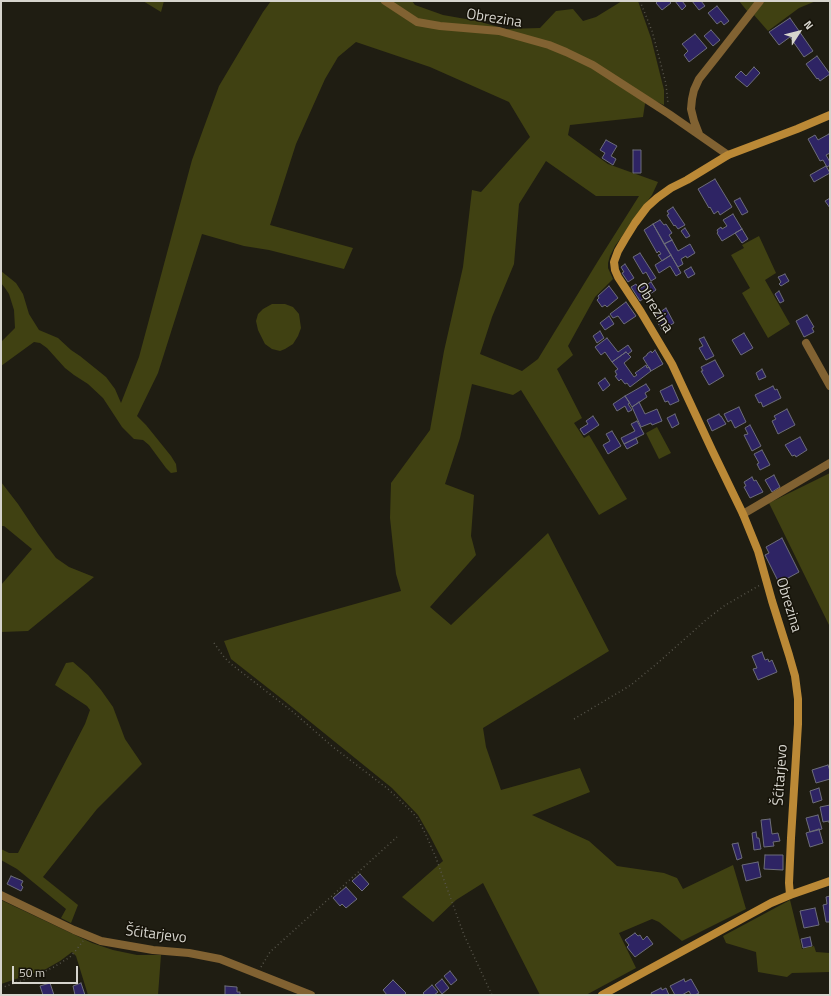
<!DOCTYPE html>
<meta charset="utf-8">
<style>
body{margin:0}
#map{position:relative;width:831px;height:996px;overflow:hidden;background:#1f1d12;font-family:"Titillium Web",sans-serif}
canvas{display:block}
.frame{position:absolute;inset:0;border:2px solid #d6d4cd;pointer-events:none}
.north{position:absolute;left:779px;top:12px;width:40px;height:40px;-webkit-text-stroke:3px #161309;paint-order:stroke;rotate:54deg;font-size:11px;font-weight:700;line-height:16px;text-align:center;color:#d6d4cd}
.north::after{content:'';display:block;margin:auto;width:14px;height:18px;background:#d6d4cd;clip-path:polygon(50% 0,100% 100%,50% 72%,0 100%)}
.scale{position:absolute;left:12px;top:966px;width:66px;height:18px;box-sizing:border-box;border:2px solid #d6d4cd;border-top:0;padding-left:5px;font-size:12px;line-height:14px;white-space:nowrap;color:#d6d4cd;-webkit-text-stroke:3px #161309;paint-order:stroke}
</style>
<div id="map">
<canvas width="831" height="996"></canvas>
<div class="frame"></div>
<div class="north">N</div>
<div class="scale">50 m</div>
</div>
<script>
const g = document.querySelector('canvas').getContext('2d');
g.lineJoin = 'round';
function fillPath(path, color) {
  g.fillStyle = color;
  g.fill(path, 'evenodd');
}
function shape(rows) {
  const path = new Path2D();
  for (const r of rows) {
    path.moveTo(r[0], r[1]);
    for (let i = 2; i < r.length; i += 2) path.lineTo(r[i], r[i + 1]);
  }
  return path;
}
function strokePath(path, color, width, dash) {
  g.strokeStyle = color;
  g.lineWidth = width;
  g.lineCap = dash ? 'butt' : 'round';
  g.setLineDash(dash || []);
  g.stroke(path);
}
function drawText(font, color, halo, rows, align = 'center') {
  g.font = font + ' "Titillium Web",sans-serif';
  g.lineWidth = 3;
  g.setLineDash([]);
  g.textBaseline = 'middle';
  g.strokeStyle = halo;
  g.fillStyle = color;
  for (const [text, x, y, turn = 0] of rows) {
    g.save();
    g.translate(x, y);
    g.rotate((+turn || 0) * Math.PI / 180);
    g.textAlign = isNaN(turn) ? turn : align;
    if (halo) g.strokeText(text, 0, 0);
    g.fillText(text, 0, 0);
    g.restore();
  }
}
fillPath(shape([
 [143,1,164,1,161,12],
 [271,1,412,1,415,5,443,15,477,21,506,29,540,28,556,11,573,9,583,21,596,17,622,1,638,1,651,38,664,90,664,105,646,97,643,117,570,125,568,135,608,164,658,182,652,195,630,225,615,246,610,256,608,263,608,268,613,279,595,297,568,346,573,355,557,369,582,418,574,423,584,438,589,435,627,499,599,515,521,390,513,395,472,384,460,438,445,484,474,495,471,536,476,555,430,607,451,625,548,533,609,651,483,728,486,747,501,790,580,768,590,792,532,815,589,841,617,866,664,873,677,878,683,889,733,865,746,909,682,941,659,922,652,919,619,933,636,968,586,995,540,995,483,883,456,900,433,922,402,897,443,861,430,836,418,815,392,788,282,699,231,659,224,641,401,591,396,574,390,518,391,483,430,430,444,351,463,267,472,190,481,192,530,137,509,102,430,67,356,42,338,57,325,79,296,144,270,225,353,248,344,269,269,250,244,246,202,234,158,373,137,416,146,425,171,456,176,464,177,472,171,473,166,468,149,445,143,440,134,439,122,427,103,398,88,384,74,375,65,368,47,348,40,343,34,342,1,366,1,342,15,328,14,310,9,294,5,288,1,283,1,271,16,283,23,294,29,314,39,330,58,338,71,350,80,356,106,377,115,389,121,403,139,357,192,160,219,86,263,12],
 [546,161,596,196,639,196,598,261,538,359,522,371,480,354,492,317,514,264,519,204],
 [739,1,755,1,748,12],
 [764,1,816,1,799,8,768,31,754,15],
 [759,236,776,273,765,280,790,324,768,338,742,293,750,288,731,255,744,248,742,245],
 [272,304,285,304,293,307,299,314,301,328,298,336,293,344,285,349,280,351,272,349,265,344,258,330,256,321,258,314,263,309],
 [657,427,671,453,659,459,646,433],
 [830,473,830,627,769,503],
 [1,482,18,504,38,534,56,558,69,567,94,577,28,631,1,632,1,585,32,549,4,526,1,526],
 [73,662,88,675,101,690,113,707,125,739,142,764,97,809,43,877,78,905,71,923,61,918,66,909,17,869,1,860,1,849,9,853,18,853,85,724,90,710,87,706,55,685,66,663],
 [1,900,92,943,113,950,137,955,161,955,158,995,88,995,76,956,72,952,60,961,46,969,1,984],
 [790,900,802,949,814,946,816,952,830,953,830,972,792,973,787,977,758,972,756,952,726,943,723,936]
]), '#404112');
const building = shape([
 [658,1,669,1,671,3,662,10,656,3,658,1],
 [675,1,682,1,686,6,682,10,675,1],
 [692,1,701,1,705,6,699,10,692,1],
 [717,6,729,21,724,25,721,21,717,24,708,13,717,6],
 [790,18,813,51,804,57,790,37,779,45,769,32,790,18],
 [711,30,720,40,713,46,704,36,711,30],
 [695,34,707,48,689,62,684,55,688,51,682,44,695,34],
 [817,56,830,74,820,81,818,78,817,79,806,64,817,56],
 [754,67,760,73,747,87,735,77,741,71,746,76,754,67],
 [829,134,830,136,830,153,826,155,830,162,830,165,827,167,823,160,820,161,808,139,815,135,818,140,829,134],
 [606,140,617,146,611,156,616,159,613,165,602,158,605,153,600,150,606,140],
 [633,150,641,150,641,173,633,173,633,150],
 [826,166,830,173,814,182,810,175,826,166],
 [715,179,732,207,720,215,718,211,714,214,710,207,709,208,698,189,715,179],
 [740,198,748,212,742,215,734,201,740,198],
 [830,198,830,208,825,201,830,198],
 [673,207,685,225,678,229,675,225,674,226,667,215,669,214,667,211,673,207],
 [733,214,742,229,722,241,717,233,718,232,717,230,721,227,722,229,727,226,723,220,733,214],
 [660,220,664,225,666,224,672,233,669,235,672,240,664,244,653,224,660,220],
 [653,224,671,255,662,261,658,255,661,254,659,251,657,253,644,230,653,224],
 [685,228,690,236,686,238,681,231,685,228],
 [742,229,748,239,742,243,735,233,742,229],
 [672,240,678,251,690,244,695,253,687,258,686,256,681,259,683,264,678,267,664,244,672,240],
 [640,253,656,278,651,281,646,272,643,274,633,257,640,253],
 [671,255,681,273,676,276,670,266,659,273,655,265,671,255],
 [625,264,634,278,628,282,622,273,624,272,621,267,625,264],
 [691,267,695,274,688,278,684,271,691,267],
 [785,274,789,281,781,286,779,284,781,282,778,277,785,274],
 [651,282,656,290,640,301,631,287,636,284,639,289,651,282],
 [609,286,618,298,607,307,605,305,602,307,597,300,599,298,598,296,609,286],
 [779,291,784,301,780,303,775,294,779,291],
 [626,302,636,316,624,324,618,316,613,318,610,314,626,302],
 [666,308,674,323,662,330,654,316,666,308],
 [807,315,814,327,812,328,814,332,804,337,796,321,807,315],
 [609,316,614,324,605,330,600,323,609,316],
 [600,331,604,338,597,343,593,336,600,331],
 [744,333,753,348,741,355,732,340,744,333],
 [704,337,714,356,706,360,699,348,703,346,699,339,704,337],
 [607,338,618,352,628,345,632,351,628,354,626,352,612,362,605,352,601,355,595,347,607,338],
 [655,350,663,364,651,371,643,358,647,355,647,354,651,351,652,353,655,350],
 [626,352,631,357,624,363,634,377,637,375,635,373,646,365,647,368,649,367,651,371,630,387,627,383,625,384,621,379,619,381,615,376,617,375,615,371,618,369,612,362,626,352],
 [715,360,724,376,709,385,701,371,703,371,701,367,715,360],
 [762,369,766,377,759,380,756,373,762,369],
 [605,378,610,385,603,391,598,383,605,378],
 [646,384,650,390,645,393,647,397,632,407,625,396,646,384],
 [672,385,679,401,670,405,668,401,665,402,660,391,672,385],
 [773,386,775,390,777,389,781,398,763,407,761,402,759,403,755,395,773,386],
 [625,396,630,403,628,404,632,410,628,412,625,406,617,411,613,404,625,396],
 [639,402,645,414,657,409,662,421,652,425,651,423,641,427,632,407,639,402],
 [739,407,746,422,735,428,731,420,728,422,724,414,739,407],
 [787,409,795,425,778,434,772,421,776,419,774,416,787,409],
 [675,414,679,424,672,428,667,418,675,414],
 [719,414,720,416,721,416,726,424,712,431,707,420,719,414],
 [593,416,599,425,584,435,580,429,588,424,586,421,593,416],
 [637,421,644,434,624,444,621,438,635,431,631,424,637,421],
 [750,425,761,446,752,451,744,435,748,434,745,428,750,425],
 [612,431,621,446,608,454,603,445,610,441,606,434,612,431],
 [800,437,807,450,796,457,795,455,792,456,785,445,800,437],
 [636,438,638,443,627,449,624,444,636,438],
 [762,450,770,465,760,470,757,464,759,463,754,454,762,450],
 [774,475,780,487,772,492,765,480,774,475],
 [752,477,754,481,756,480,763,492,750,498,744,487,746,486,744,482,752,477],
 [782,538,799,572,779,583,765,555,769,553,766,547,782,538],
 [762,652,765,660,768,659,769,662,772,660,777,672,758,680,753,669,757,668,752,656,762,652],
 [828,765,830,771,830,779,816,783,812,770,828,765],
 [819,788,822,800,813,803,810,791,819,788],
 [830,805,830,823,829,823,829,821,823,822,820,807,830,805],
 [818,815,822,829,810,832,806,818,818,815],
 [770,819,772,834,778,833,780,841,773,842,774,846,764,847,761,820,770,819],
 [819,829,823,843,810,847,806,833,819,829],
 [756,832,757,838,759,838,761,849,754,850,752,833,756,832],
 [738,843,742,858,737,860,732,844,738,843],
 [765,855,783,855,783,870,764,869,765,855],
 [758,862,761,877,746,881,742,865,758,862],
 [360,874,369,884,362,891,352,881,360,874],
 [11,876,23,881,21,885,23,887,21,891,7,884,11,876],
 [346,887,357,899,346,908,342,904,340,906,333,898,346,887],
 [830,896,830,922,826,922,823,905,827,904,826,897,830,896],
 [815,908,819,925,804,928,800,911,815,908],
 [635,933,638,936,640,935,643,940,647,936,653,944,635,957,627,947,629,945,625,940,635,933],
 [810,937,812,946,803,948,801,939,810,937],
 [450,971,457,980,451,985,444,976,450,971],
 [442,979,449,988,442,994,435,985,442,979],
 [684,979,685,982,691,979,699,993,695,995,691,995,689,991,682,995,675,995,670,986,684,979],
 [393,980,406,993,404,995,387,995,383,990,393,980],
 [50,983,54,995,43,995,40,986,50,983],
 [81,983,85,995,75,995,73,986,81,983],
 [432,985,438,992,434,995,425,995,423,993,432,985],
 [225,986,237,987,237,992,240,992,240,995,225,995,225,986],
 [661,988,662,990,666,988,669,995,652,995,651,993,661,988]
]);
fillPath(building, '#2e2464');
strokePath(building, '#6d6d7a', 1);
strokePath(shape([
 [640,1,652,31,658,53,666,84,668,103],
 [214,643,224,657,231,664,293,712,333,747,388,789,411,811,418,819,426,835,436,858,464,935,492,995],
 [574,719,631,685,660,661,707,619,724,606,760,585],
 [261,967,270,952,397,837],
 [1,988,37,975,54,967,70,957,77,949,83,941]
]), '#57554b', 1.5, [1, 3]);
strokePath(shape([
 [385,1,417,22,440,26,499,31,549,45,566,52,593,65,669,114,728,155],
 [699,134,694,121,691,109,692,99,694,90,699,79,718,55,760,1],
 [806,343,830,386],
 [743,514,830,463],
 [1,895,74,930,101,941,153,950,189,953,220,959,311,995]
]), '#816232', 8);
strokePath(shape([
 [790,895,789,883,791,838,798,724,798,699,795,676,789,655,772,601,758,551,743,514,712,450,672,364,641,312,618,277,615,270,614,262,618,251,625,239,635,223,647,207,657,198,671,188,687,180,728,155,797,129,830,115],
 [602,995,771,903,790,895,830,881]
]), '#bb8936', 8);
drawText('15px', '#d6d4cd', '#161309', [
 ["Obrezina",494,19,9],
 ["Obrezina",654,308,58],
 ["Obrezina",788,605,73],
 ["Šćitarjevo",781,775,-86],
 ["Šćitarjevo",156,935,7]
]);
</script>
